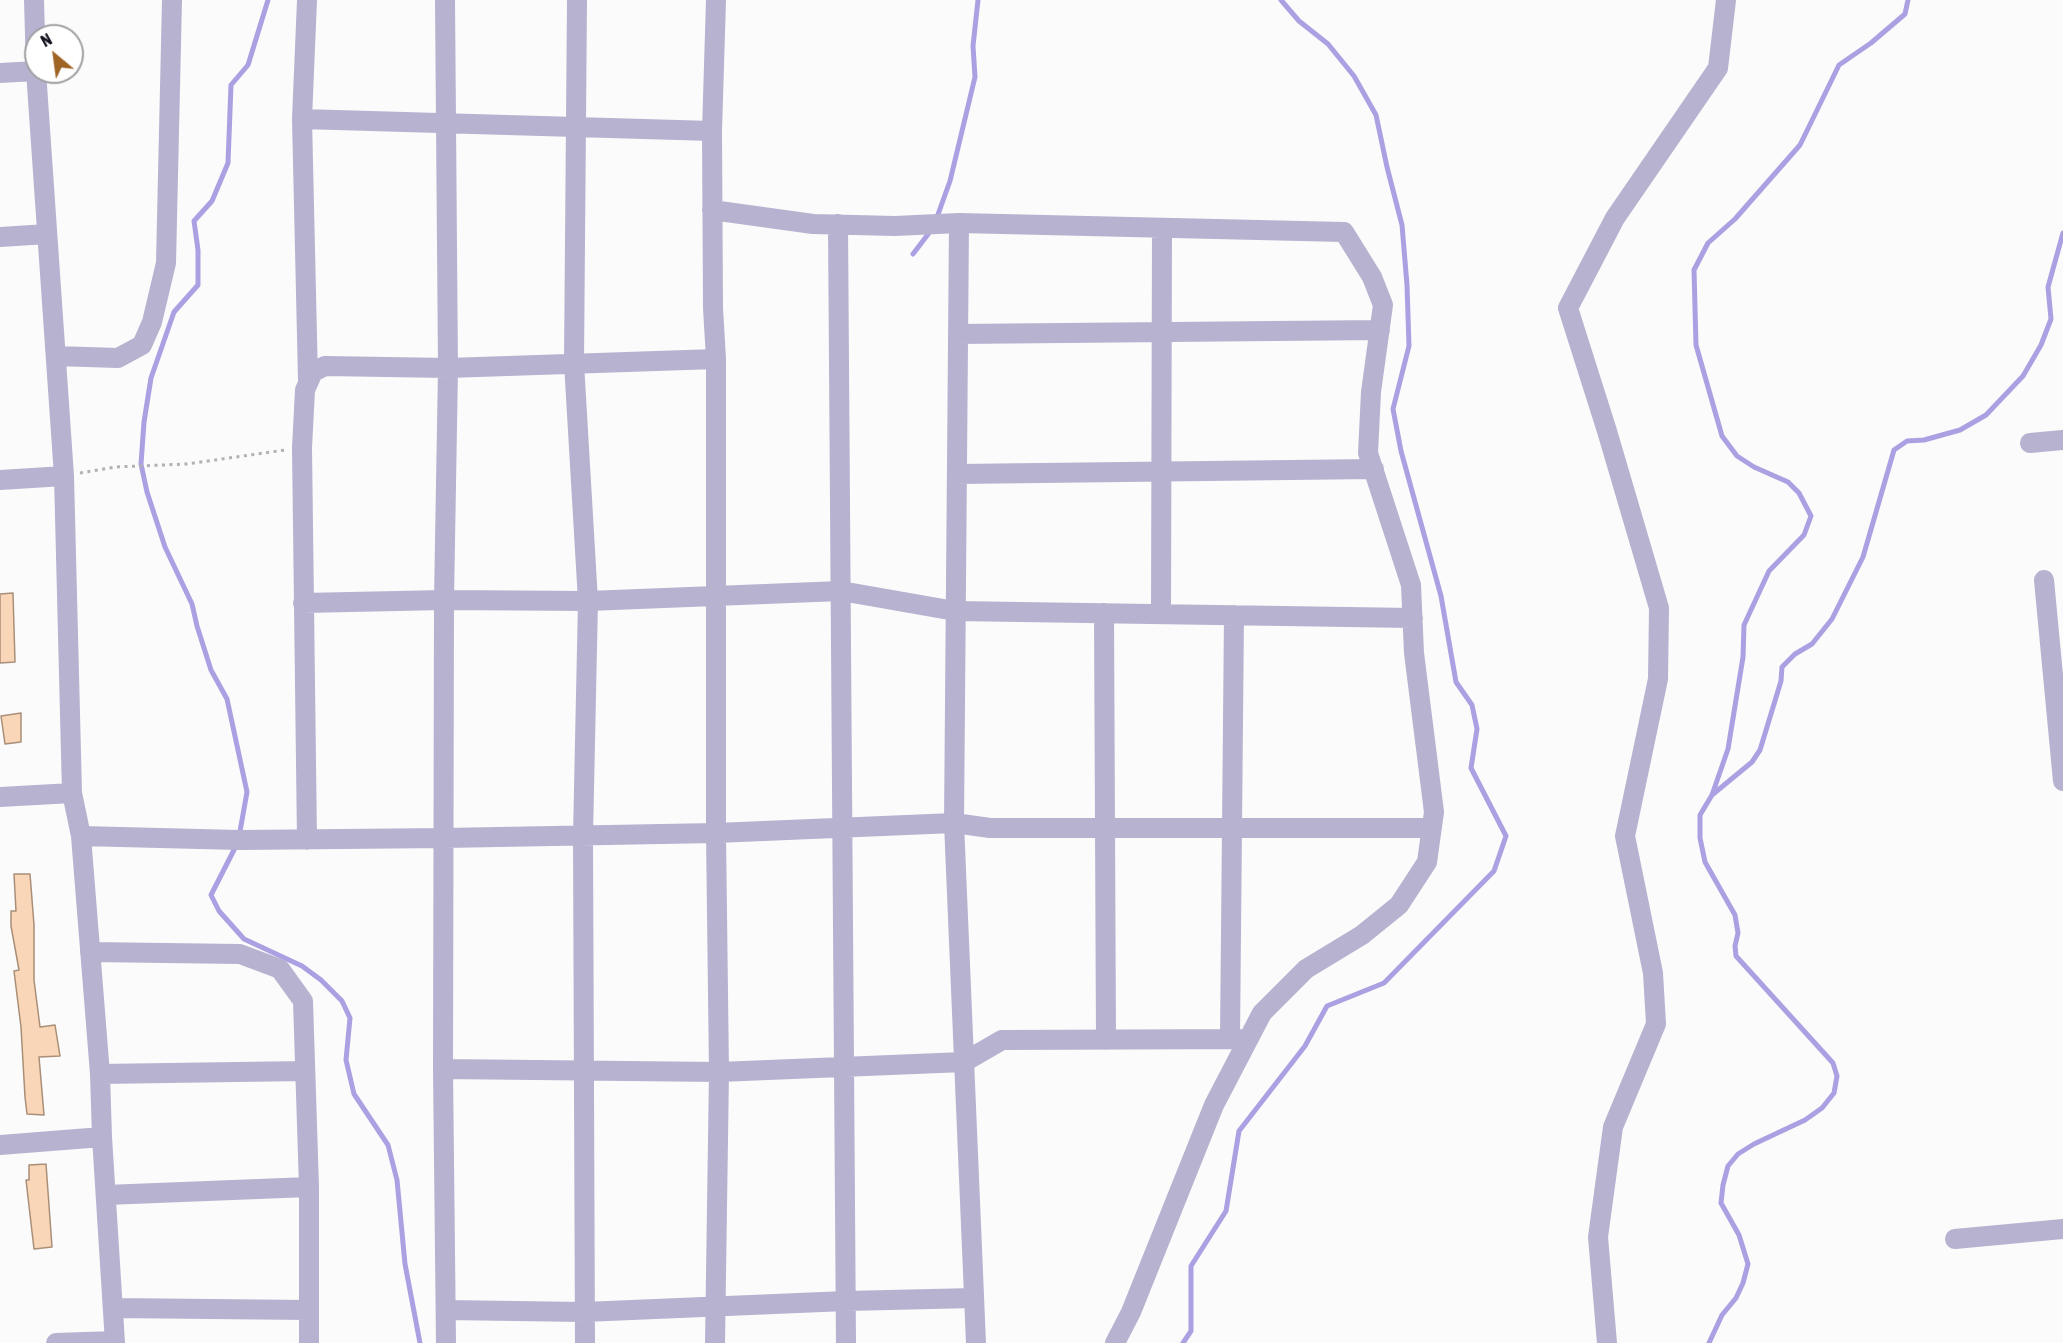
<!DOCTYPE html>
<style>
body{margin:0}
#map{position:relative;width:2063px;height:1343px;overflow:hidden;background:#fbfbfb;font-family:"Asap Condensed",sans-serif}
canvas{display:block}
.north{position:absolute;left:24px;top:24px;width:60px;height:60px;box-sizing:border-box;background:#fff;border:2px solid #a1a0a4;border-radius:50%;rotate:331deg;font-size:16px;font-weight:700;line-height:24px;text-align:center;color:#13111c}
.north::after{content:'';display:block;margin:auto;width:21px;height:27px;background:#a06525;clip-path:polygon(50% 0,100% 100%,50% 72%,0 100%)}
</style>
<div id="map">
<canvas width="2063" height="1343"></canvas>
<div class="north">N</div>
</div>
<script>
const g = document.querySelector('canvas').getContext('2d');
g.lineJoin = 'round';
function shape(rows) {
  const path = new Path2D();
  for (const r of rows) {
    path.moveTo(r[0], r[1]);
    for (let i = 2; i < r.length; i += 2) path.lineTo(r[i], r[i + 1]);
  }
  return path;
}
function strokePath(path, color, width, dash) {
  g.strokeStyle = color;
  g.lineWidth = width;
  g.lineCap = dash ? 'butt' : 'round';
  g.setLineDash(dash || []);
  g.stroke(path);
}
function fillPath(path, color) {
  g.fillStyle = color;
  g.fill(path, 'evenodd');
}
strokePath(shape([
 [936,220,950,181,975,77,973,46,978,0],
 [913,254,932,229],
 [1712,795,1752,762,1760,750,1781,681,1782,667,1795,654,1812,644,1832,619,1863,557,1894,450,1907,441,1924,440,1960,430,1986,415,2023,376,2041,345,2051,319,2048,287,2063,233],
 [239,837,247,792,227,699,211,670,197,626,192,604,165,547,147,492,141,464,144,422,151,378,174,312,198,285,198,250,194,221,212,201,228,163,231,85,248,65,268,0],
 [236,846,211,895,219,911,244,939,302,966,321,980,342,1001,350,1018,346,1060,354,1094,388,1145,397,1180,405,1264,420,1343],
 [1183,1343,1191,1331,1191,1266,1226,1211,1239,1131,1305,1046,1327,1006,1384,983,1494,871,1506,836,1471,768,1477,729,1472,705,1456,682,1441,596,1401,451,1393,409,1409,346,1407,285,1402,225,1387,167,1376,115,1354,76,1328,44,1299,21,1281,0],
 [1709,1343,1722,1315,1736,1298,1743,1283,1748,1264,1739,1235,1721,1203,1723,1185,1728,1166,1738,1154,1754,1144,1805,1120,1822,1108,1834,1093,1837,1076,1833,1063,1736,956,1735,946,1738,933,1735,915,1705,862,1700,838,1700,815,1712,795,1728,749,1743,657,1744,625,1769,571,1804,535,1811,516,1799,493,1788,482,1754,467,1737,456,1722,436,1696,345,1694,270,1708,243,1735,219,1800,145,1839,65,1871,43,1905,14,1908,0]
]), '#aba1e2', 5);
const building = shape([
 [13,593,15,662,0,663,0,594,13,593],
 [21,713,21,742,5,744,1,716,21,713],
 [14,874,30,874,34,925,34,980,40,1027,55,1025,60,1056,39,1057,44,1115,27,1114,25,1097,21,1027,14,971,19,970,11,926,11,911,16,911,14,874],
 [46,1164,52,1247,34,1249,26,1180,29,1180,29,1165,46,1164]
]);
fillPath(building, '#f9d6b7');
strokePath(building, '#a98f78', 1.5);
strokePath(shape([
 [80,473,115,467,187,464,285,450]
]), '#b1b0b4', 3, [3, 4.5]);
strokePath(shape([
 [34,0,36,71,64,476,72,793,81,836,100,1074,102,1137,115,1343],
 [307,0,302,119,308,380],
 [445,0,448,368,444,600,443,1069,446,1343],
 [577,0,574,363,588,601,583,836,585,1343],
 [0,73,36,71],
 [302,119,712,131],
 [712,210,813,224,895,226,959,223,1344,232,1372,277,1383,305,1371,392,1368,453,1411,585,1414,653,1434,812,1427,862,1399,905,1362,935,1306,969,1262,1013,1214,1105,1131,1312,1115,1343],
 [959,223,954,823,976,1343],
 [838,224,846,1343],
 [0,237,47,234],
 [958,334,1380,330],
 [56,356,118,358,142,345,152,322,166,263,172,0],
 [2030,443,2063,440],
 [957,474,1374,469],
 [0,480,64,476],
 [2044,580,2063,781],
 [303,603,444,600,588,601,841,591,955,611,1413,618],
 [1104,613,1106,1040],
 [1161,614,1162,228],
 [0,797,72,793],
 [81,836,239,840,444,838,716,833,954,823,990,828,1432,828],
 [307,840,302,448,305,390,313,372,325,366,448,368,716,359],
 [90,952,240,954,280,969,303,1001,309,1187,309,1343],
 [1230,1039,1234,615],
 [443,1069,719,1072,964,1062,1002,1040,1248,1039],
 [100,1074,305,1071],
 [0,1145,102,1137],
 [106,1195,309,1187],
 [1955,1239,2063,1229],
 [113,1308,308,1310],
 [446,1310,584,1312,846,1301,974,1298],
 [56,1343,115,1341],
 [715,1343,719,1072,716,833,716,359,713,308,712,131,716,0],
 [1607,1343,1598,1237,1613,1127,1656,1024,1653,973,1625,836,1658,679,1659,608,1607,431,1568,308,1615,218,1718,68,1726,0]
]), '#b6b2d0', 20);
</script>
